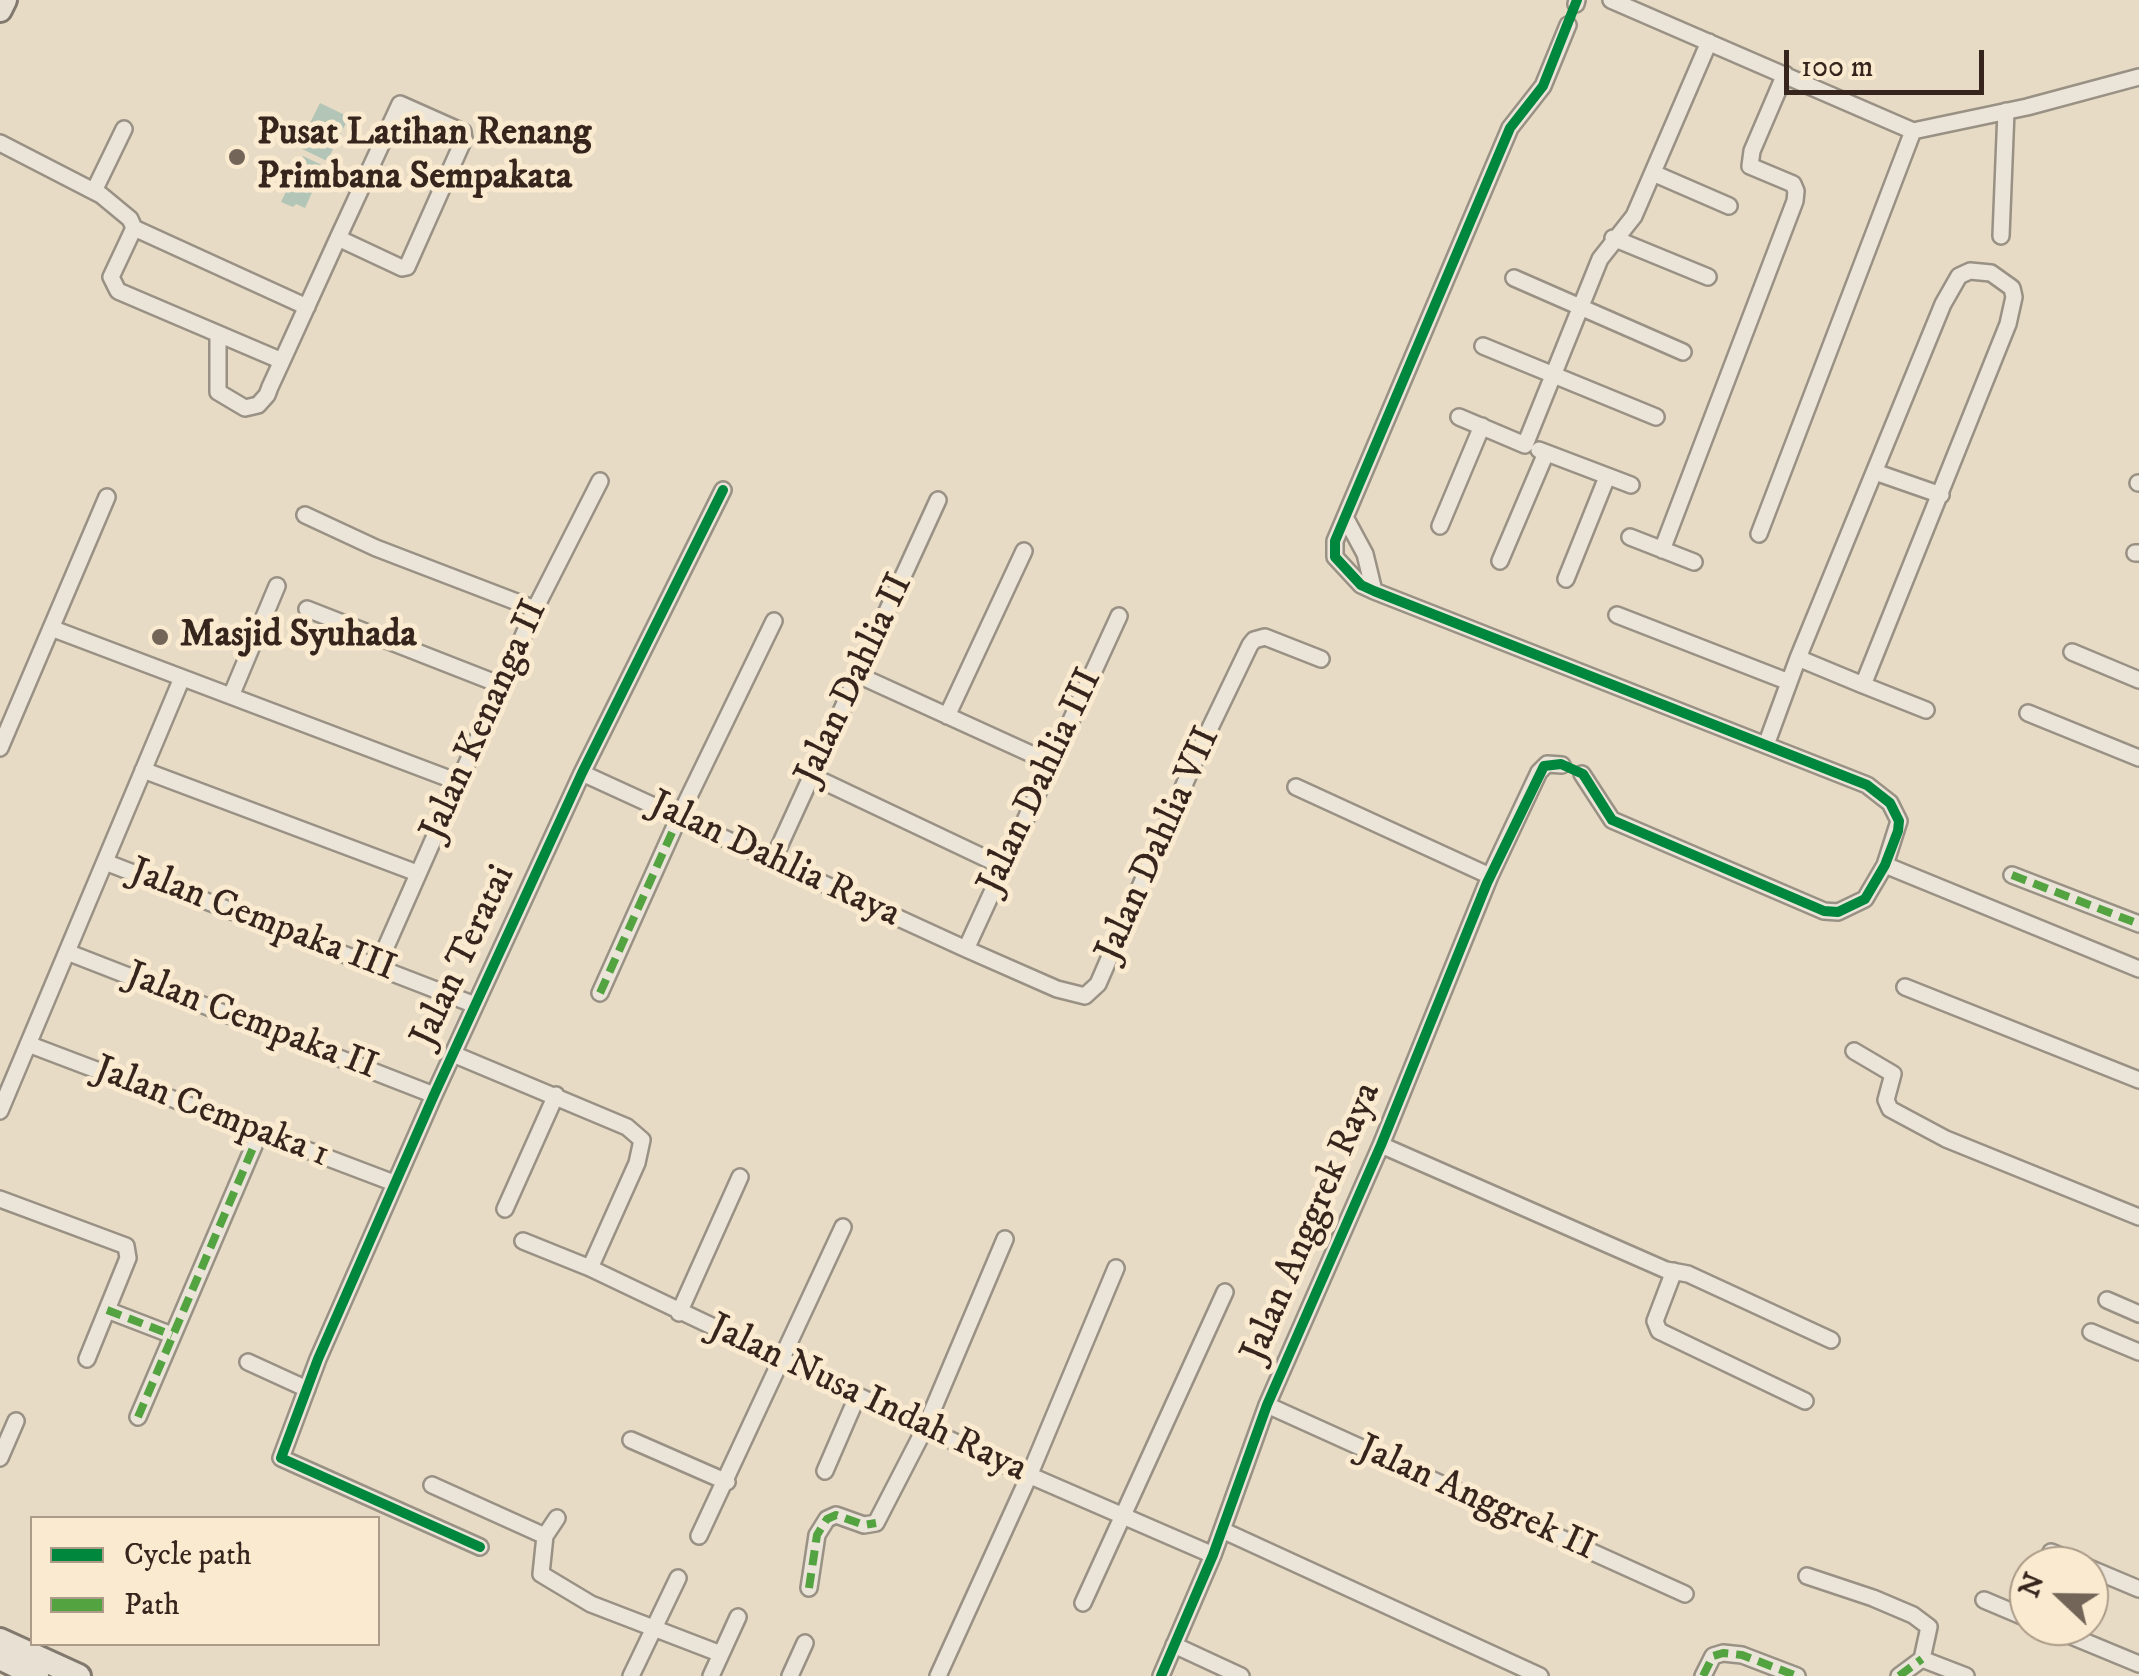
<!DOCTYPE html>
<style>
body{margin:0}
#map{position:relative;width:2139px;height:1676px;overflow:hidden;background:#e7dbc5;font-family:"IM FELL DW Pica",serif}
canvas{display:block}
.legend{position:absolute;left:30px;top:1516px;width:350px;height:130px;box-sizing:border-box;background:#f9ead0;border:2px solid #ab9b88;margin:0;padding:12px 18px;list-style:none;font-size:30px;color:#35251d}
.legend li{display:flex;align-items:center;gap:20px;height:50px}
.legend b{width:50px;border:2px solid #ab9b88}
.north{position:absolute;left:2009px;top:1546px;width:100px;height:100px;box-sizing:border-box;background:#f9ead0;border:2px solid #ab9b88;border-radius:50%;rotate:292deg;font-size:28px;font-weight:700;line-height:40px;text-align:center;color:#35251d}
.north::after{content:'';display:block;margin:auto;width:35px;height:45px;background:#736558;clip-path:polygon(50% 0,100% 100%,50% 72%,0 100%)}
.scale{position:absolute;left:1784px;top:50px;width:200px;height:45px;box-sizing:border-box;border:5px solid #35251d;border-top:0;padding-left:12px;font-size:30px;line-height:35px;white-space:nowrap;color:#35251d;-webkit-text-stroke:8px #f9ead0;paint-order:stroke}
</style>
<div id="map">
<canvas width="2139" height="1676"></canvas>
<ul class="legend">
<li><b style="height:12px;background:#00873e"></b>Cycle path</li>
<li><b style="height:12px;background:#53a341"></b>Path</li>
</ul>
<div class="north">N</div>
<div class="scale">100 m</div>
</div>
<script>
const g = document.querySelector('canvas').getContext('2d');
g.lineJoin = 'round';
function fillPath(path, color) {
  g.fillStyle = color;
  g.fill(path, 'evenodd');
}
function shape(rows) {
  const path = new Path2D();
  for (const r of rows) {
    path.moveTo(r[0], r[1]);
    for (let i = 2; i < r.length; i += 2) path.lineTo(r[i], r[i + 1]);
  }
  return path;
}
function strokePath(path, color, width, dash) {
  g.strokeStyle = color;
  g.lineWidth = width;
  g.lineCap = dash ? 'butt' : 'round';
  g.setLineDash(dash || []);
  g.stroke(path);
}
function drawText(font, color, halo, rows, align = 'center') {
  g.font = font + ' "IM FELL DW Pica",serif';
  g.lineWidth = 10;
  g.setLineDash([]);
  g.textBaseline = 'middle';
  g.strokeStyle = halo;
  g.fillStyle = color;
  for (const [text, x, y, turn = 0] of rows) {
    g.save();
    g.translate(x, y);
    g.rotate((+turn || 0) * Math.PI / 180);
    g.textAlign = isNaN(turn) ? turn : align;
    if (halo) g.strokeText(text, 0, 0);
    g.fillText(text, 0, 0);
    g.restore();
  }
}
fillPath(shape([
 [320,103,349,117,327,161,298,147],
 [303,156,324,166,305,208,296,204,293,207,281,202]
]), '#b3c5b7');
const street = shape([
 [1611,0,1913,131,2027,107,2139,77],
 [1576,4,1577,0],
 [1568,25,1543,86,1510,128,1335,541,1335,557,1361,585,1374,591,1867,785,1890,803,1899,821,1885,865,1865,899,1838,912,1824,911,1612,820,1582,774],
 [0,143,101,195,130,219,134,228,307,307],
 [1653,173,1729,206],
 [94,191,124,129],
 [134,228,111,277,118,291,282,361],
 [2001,236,2006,111],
 [1613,238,1708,277],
 [1514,278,1683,352],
 [218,335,218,392,245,408,258,405,267,395,270,387,282,361,338,238,400,104,463,132,464,139,407,267,402,268,338,238],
 [1483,346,1656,417],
 [1459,417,1525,445,1600,259,1634,216,1709,42],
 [1539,450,1631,485],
 [1875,472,1941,495],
 [2138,483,2139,483],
 [305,515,376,548,535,609],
 [1345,517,1365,554,1374,591],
 [1440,526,1482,426],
 [1759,534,1913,131],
 [1630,537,1694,562],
 [1662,550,1795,201,1796,191,1793,184,1750,166,1752,151,1785,74],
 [2135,553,2139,553],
 [1500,561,1546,453],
 [1566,579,1607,477],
 [307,609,501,685],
 [1617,615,1789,682],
 [51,628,458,782],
 [2072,652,2139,680],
 [858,675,1051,763],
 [1863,685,1926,710],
 [231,696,277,586],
 [2028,713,2139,758],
 [947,716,1024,551],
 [1766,745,1798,658,1943,304,1959,276,1970,271,1991,273,2012,288,2014,297,2008,324,1863,685,1798,658],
 [0,748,107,497],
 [143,770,417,873],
 [582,773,966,949,1057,989,1085,996,1098,984,1198,753,1250,645,1254,640,1265,637,1321,659],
 [812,776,1004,867],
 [1296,787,1490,876],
 [773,860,938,500],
 [105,862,475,1005],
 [1885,865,2139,969],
 [2012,875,2139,924],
 [966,949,1119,616],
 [67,952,434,1095],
 [378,965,535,609,600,481],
 [1905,987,2139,1080],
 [600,993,679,817,774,621],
 [28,1044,394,1183],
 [1854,1051,1893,1074,1886,1100,1890,1109,1946,1139,2139,1217],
 [453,1054,627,1127,642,1140,637,1163,590,1268],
 [0,1111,182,678],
 [1381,1145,1666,1270,1688,1274,1831,1340],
 [0,1199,126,1246,128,1258,87,1359],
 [505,1209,556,1095],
 [523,1241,590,1268,978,1453,1213,1555],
 [1674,1271,1655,1321,1659,1331,1805,1401],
 [2107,1300,2139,1314],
 [107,1310,172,1335],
 [679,1313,740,1177],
 [2091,1332,2139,1352],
 [248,1362,307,1389],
 [1267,1405,1685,1594],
 [138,1417,259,1134],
 [631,1440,727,1482],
 [0,1458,16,1421],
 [825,1471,857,1397],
 [432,1485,545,1536],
 [557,1518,545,1536,541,1574,591,1604,721,1654],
 [1222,1530,1540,1676],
 [699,1536,843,1227],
 [480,1547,281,1458,318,1359,434,1095,582,773,723,490],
 [2051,1552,2084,1566],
 [2089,1568,2139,1589],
 [1807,1576,1873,1598,1913,1615,1929,1627,1922,1659,1899,1676],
 [809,1588,817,1535,827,1519,836,1515,864,1525,876,1523,925,1428,1005,1239],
 [1984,1600,2029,1619],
 [1083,1603,1225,1292],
 [2047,1626,2139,1664],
 [1174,1645,1241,1676],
 [1922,1659,1966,1676],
 [631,1676,678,1578],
 [711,1676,738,1617],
 [790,1676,805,1643],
 [938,1676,1029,1476,1116,1268],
 [1161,1676,1213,1555,1267,1405,1381,1145,1490,876,1539,772,1547,764,1562,765],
 [1703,1676,1713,1656,1723,1653,1742,1655,1797,1676]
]);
const primary = shape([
 [0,10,5,0],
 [0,1640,79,1676],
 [0,1658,37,1676]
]);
strokePath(street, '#999184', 20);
strokePath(primary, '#81796d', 28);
strokePath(street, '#ebe4d9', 15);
strokePath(primary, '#e8e0d3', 22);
strokePath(shape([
 [2012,875,2139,924],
 [600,993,679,817],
 [107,1310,172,1335],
 [138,1417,259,1134],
 [809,1588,817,1535,827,1519,836,1515,864,1525,876,1523],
 [1703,1676,1713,1656,1723,1653,1742,1655,1797,1676],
 [1899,1676,1922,1659]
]), '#53a341', 8, [15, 8]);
strokePath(shape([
 [480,1547,281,1458,318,1359,434,1095,582,773,723,490],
 [1161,1676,1213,1555,1267,1405,1381,1145,1487,883,1544,766,1561,764,1583,774,1612,820,1824,911,1838,912,1865,899,1885,865,1898,831,1899,821,1890,803,1867,785,1374,591,1361,585,1335,557,1335,541,1510,128,1543,86,1577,0]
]), '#00873e', 10);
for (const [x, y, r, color] of [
 [237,157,10,"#736558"],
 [160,637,10,"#736558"]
]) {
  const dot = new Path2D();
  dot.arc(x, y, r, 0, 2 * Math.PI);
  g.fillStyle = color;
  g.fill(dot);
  strokePath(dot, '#f9ead0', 4);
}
drawText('bold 38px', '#35251d', '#f9ead0', [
 ["Pusat Latihan Renang",257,135],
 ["Primbana Sempakata",257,179],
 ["Masjid Syuhada",180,637]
], 'left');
drawText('38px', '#35251d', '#f9ead0', [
 ["Jalan Dahlia II",856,680,-65],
 ["Jalan Kenanga II",486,721,-66],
 ["Jalan Dahlia III",1042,782,-65],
 ["Jalan Dahlia VII",1160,845,-66],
 ["Jalan Dahlia Raya",774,861,25],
 ["Jalan Cempaka III",262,922,21],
 ["Jalan Teratai",465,957,-65],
 ["Jalan Cempaka II",251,1023,21],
 ["Jalan Cempaka 1",211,1114,21],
 ["Jalan Anggrek Raya",1313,1223,-67],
 ["Jalan Nusa Indah Raya",867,1400,25],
 ["Jalan Anggrek II",1476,1500,24]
]);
</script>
